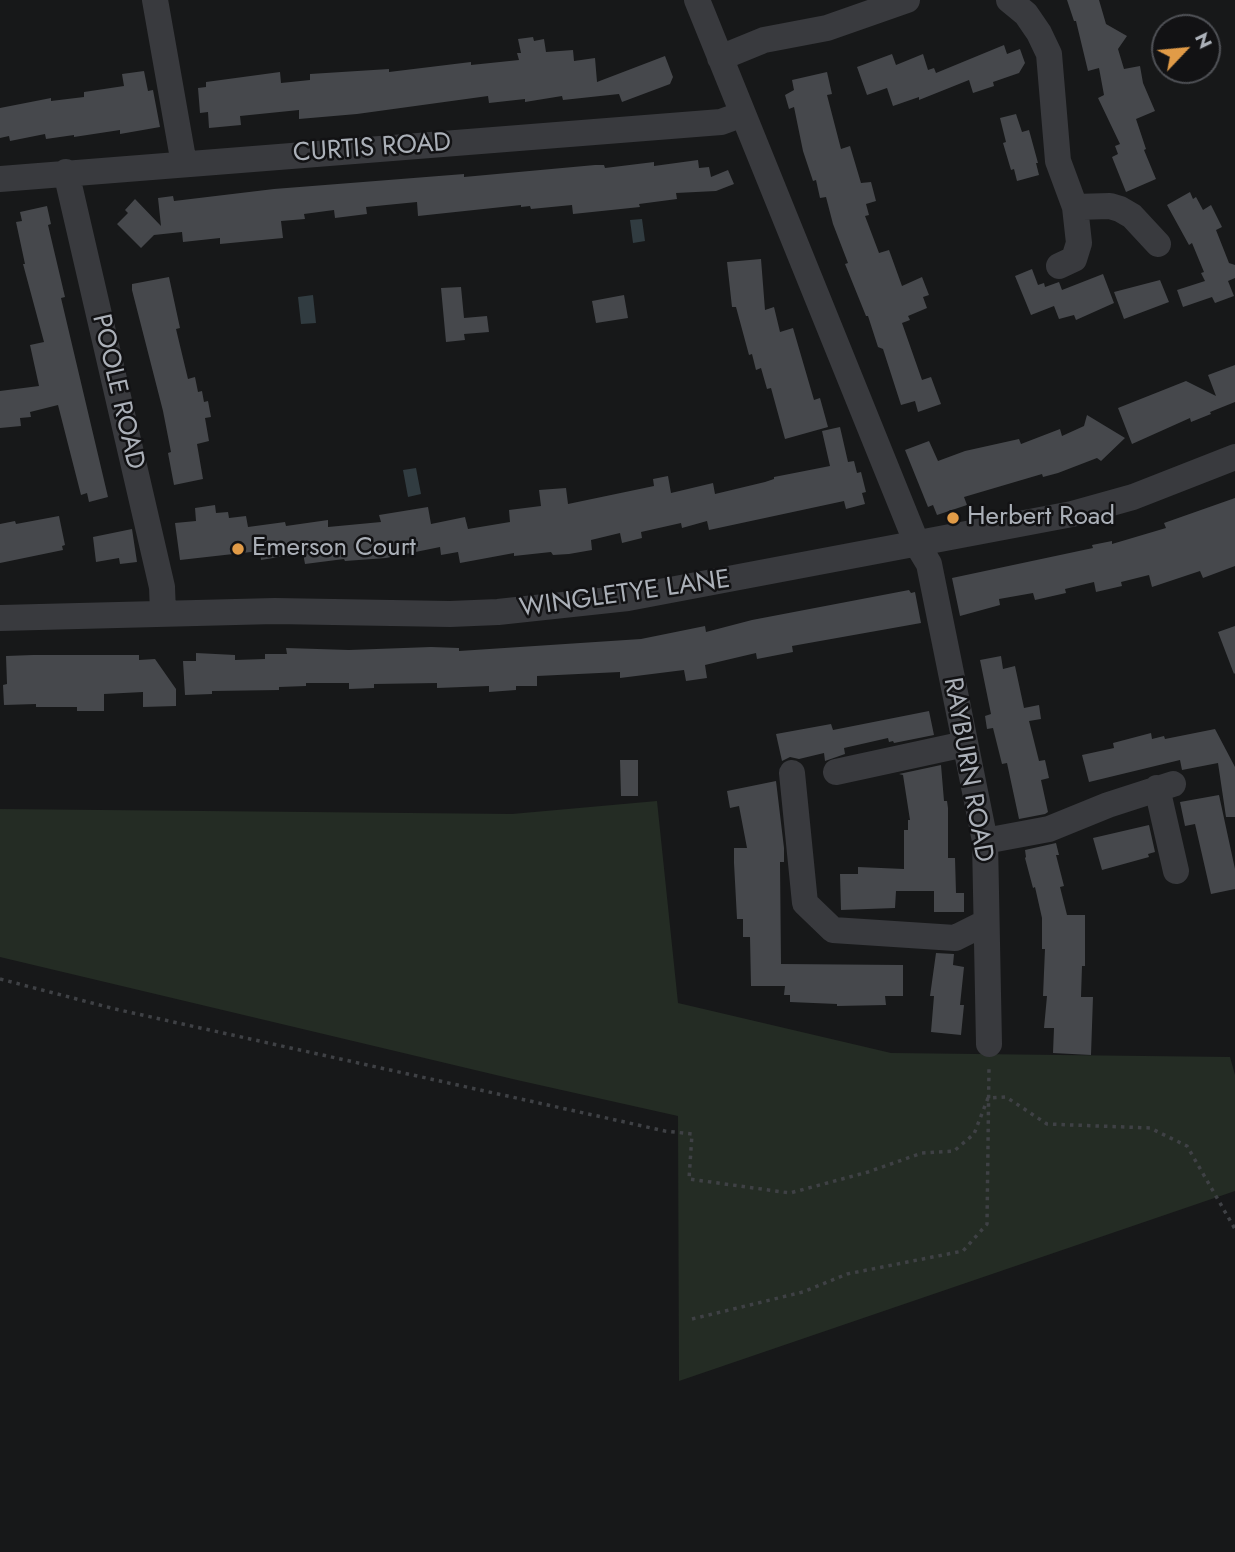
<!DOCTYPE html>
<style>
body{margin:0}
#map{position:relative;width:1235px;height:1552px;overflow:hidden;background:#171819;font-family:Jost,sans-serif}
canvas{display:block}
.north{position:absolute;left:1151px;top:14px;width:70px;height:70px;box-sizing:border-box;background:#121214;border:2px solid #4f5156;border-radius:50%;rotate:64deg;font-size:19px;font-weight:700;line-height:28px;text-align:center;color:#abb0b8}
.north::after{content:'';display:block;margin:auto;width:24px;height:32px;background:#e19b47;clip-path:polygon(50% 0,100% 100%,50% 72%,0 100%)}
</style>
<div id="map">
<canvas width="1235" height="1552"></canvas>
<div class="north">N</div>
</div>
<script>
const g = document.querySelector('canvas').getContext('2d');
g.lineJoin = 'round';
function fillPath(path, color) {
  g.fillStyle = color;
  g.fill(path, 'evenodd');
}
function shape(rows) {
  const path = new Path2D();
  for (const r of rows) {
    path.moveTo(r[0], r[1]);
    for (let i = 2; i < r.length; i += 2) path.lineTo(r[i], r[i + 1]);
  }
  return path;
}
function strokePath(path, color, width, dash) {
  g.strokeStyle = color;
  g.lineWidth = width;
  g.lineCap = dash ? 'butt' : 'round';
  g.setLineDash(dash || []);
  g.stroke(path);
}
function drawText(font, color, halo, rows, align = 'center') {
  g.font = font + ' Jost,sans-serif';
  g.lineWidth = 5;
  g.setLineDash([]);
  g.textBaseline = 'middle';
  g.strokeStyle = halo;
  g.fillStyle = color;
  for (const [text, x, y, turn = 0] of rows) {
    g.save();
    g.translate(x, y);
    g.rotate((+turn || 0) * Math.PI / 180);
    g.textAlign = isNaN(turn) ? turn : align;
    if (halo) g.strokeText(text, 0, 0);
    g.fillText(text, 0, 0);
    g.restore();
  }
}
fillPath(shape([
 [657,801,678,1003,891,1053,1230,1057,1235,1075,1235,1191,679,1381,678,1116,517,1080,0,957,0,809,512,814]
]), '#242c24');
fillPath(shape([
 [642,219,645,241,633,243,630,220],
 [313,295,316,323,301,324,298,297],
 [416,468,421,494,408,497,403,470]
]), '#313c41');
fillPath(shape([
 [1067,0,1099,0,1106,24,1127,36,1118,49,1124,69,1140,66,1143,83,1155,111,1136,119,1146,149,1144,150,1156,179,1126,192,1112,157,1118,154,1115,146,1120,144,1098,98,1104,95,1099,68,1088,71,1076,21,1074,21],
 [533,37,534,41,544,39,546,52,573,50,574,61,595,58,597,82,665,56,673,77,670,84,622,102,619,94,563,100,562,96,525,102,525,99,489,103,488,96,357,114,299,119,299,110,240,116,241,125,209,128,208,112,200,113,198,88,206,87,206,82,280,72,281,83,310,80,310,74,389,69,389,72,471,62,471,65,519,60,517,53,521,53,518,39],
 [1004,45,1007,54,1020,49,1025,63,1019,73,993,82,994,86,973,93,969,80,919,100,919,97,893,106,887,88,867,95,857,67,892,54,896,65,923,54,928,70,934,68,936,73],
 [144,71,148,91,153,90,160,127,120,134,120,130,74,137,74,135,46,139,45,134,10,141,9,136,0,138,0,108,51,98,51,101,84,97,84,92,124,86,122,74],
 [827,72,832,94,827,95,841,149,850,146,861,183,871,182,876,201,866,204,869,215,865,216,879,253,889,250,902,286,922,277,929,295,923,297,927,308,908,316,910,320,902,323,922,380,931,377,941,404,918,412,915,401,901,405,883,349,878,347,868,316,866,316,845,264,848,263,833,224,826,197,820,198,816,180,813,181,803,151,794,107,789,109,785,95,794,90,792,80],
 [1016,114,1022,132,1029,130,1038,163,1036,163,1039,175,1017,181,1014,169,1011,170,1003,143,1006,142,1000,118],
 [698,160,699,168,709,167,711,177,728,170,734,184,716,191,676,193,677,199,639,204,640,207,573,214,572,205,531,209,530,206,521,207,521,205,418,216,417,202,366,207,367,214,335,218,334,210,304,214,305,219,281,221,283,238,220,244,220,238,183,242,182,232,154,235,141,248,117,224,128,213,125,210,135,199,161,226,158,198,173,196,174,201,274,189,363,182,464,174,464,177,595,165,604,165,605,168,654,162,654,166],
 [1190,192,1193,199,1196,197,1203,210,1211,205,1222,227,1216,230,1229,263,1235,265,1235,278,1228,281,1234,296,1215,303,1212,297,1183,307,1177,290,1205,281,1201,273,1204,272,1192,243,1189,245,1167,205],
 [47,206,51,224,48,225,65,297,61,298,108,497,89,502,87,493,81,495,58,405,30,412,31,417,20,418,21,426,0,428,0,391,39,386,30,345,44,342,23,264,25,264,16,222,22,221,20,212],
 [761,259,765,310,774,307,780,332,793,328,814,400,820,398,828,427,785,439,771,388,767,389,761,368,756,370,752,354,749,355,736,307,732,307,727,262],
 [1032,269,1038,285,1044,283,1045,287,1059,282,1062,290,1103,274,1114,303,1076,320,1074,315,1059,319,1054,306,1031,315,1015,276],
 [169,277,180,328,176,329,188,379,195,377,198,392,202,391,204,402,208,401,211,417,205,418,209,441,197,444,203,479,174,485,168,453,171,452,163,411,132,290,132,284],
 [1160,280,1169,302,1124,319,1114,292],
 [461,287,464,318,487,316,489,332,464,334,465,340,446,342,441,288],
 [624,295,628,318,596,323,592,301],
 [1235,365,1235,402,1210,412,1211,414,1191,422,1190,418,1132,444,1118,408,1186,381,1216,396,1208,375],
 [1087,415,1125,438,1101,461,1097,458,1058,473,1043,477,1042,474,964,497,967,505,937,515,933,505,928,507,905,450,929,441,938,461,965,451,1019,439,1021,444,1060,429,1062,436,1084,426],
 [840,427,848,462,854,461,857,473,861,472,866,492,862,493,865,504,846,509,844,501,709,530,707,521,682,528,681,523,641,532,642,538,622,543,620,533,591,540,592,550,569,554,553,555,551,552,514,556,514,553,460,563,458,552,441,555,440,547,386,558,345,561,344,559,305,564,303,553,261,560,260,551,180,560,175,523,196,521,195,508,215,505,216,513,228,512,229,518,246,516,248,527,285,522,286,526,328,520,328,527,381,522,379,515,428,507,431,524,465,517,468,529,510,522,509,510,541,506,539,490,566,488,568,504,654,486,653,479,668,476,671,493,713,483,715,494,765,482,774,479,774,477,830,466,822,431],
 [1235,498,1235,566,1203,578,1200,571,1152,587,1149,575,1121,582,1122,586,1096,592,1094,582,1065,589,1066,593,1035,600,1033,593,999,599,1000,605,960,616,952,578,1093,548,1092,545,1112,541,1112,544,1166,528,1164,523],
 [59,516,65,545,62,546,63,550,0,563,0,524,15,521,16,524],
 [132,529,137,562,120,564,119,558,96,562,93,537],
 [909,590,911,593,915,592,921,623,792,646,793,652,757,659,756,653,705,665,707,678,686,681,684,670,620,678,620,672,537,676,537,686,516,686,516,690,489,692,489,686,437,688,437,683,374,684,374,688,349,689,349,683,306,683,306,686,279,687,279,690,212,691,212,694,185,695,183,661,196,661,196,653,235,655,235,660,265,659,265,654,287,654,286,648,349,650,431,647,459,648,459,651,641,639,705,626,706,632,752,620],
 [1235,626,1235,673,1234,674,1218,632],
 [33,655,139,655,139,660,155,659,176,689,176,706,143,707,143,692,104,694,104,711,77,711,77,707,36,707,36,704,4,705,3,685,7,684,6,656],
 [1001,656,1003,669,1015,666,1024,708,1039,705,1041,719,1029,721,1039,761,1045,760,1049,778,1041,780,1048,812,1045,814,1019,819,1007,763,1002,764,993,728,987,729,985,716,991,714,980,660],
 [929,711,934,735,894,743,893,741,889,742,888,738,844,748,845,754,825,761,824,753,799,759,790,757,782,761,776,734,831,724,833,730],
 [1215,729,1235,767,1235,817,1226,817,1218,763,1182,770,1180,760,1089,782,1082,755,1114,748,1113,743,1151,733,1152,739,1164,736,1165,739],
 [620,760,638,760,638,796,621,796],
 [941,765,944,801,947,801,948,808,948,858,955,858,956,893,964,893,964,912,934,912,934,891,896,891,895,908,841,910,840,874,858,874,858,867,904,869,904,830,908,830,908,820,910,820,903,775,899,774],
 [776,781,784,848,784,862,780,862,781,964,903,965,903,996,885,996,886,1005,837,1006,837,1004,790,1002,790,995,784,995,785,986,751,986,750,937,743,937,743,919,737,919,734,863,734,848,747,848,739,806,730,808,727,791],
 [1219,795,1235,869,1235,889,1211,894,1195,824,1185,826,1180,802],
 [1149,825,1155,852,1148,854,1149,857,1102,870,1093,838],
 [1056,843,1059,855,1056,855,1064,886,1060,887,1067,915,1085,915,1085,966,1082,966,1081,997,1093,997,1091,1055,1053,1053,1054,1028,1044,1028,1047,996,1043,996,1045,949,1042,949,1042,918,1035,887,1033,888,1025,858,1026,857,1025,850],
 [936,953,954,954,953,965,964,967,960,1005,964,1005,961,1035,931,1032,934,996,930,996]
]), '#46484c');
strokePath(shape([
 [0,979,115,1009,665,1131,692,1134,689,1179,790,1193,868,1172,922,1153,954,1151,974,1134,988,1098,1006,1097,1047,1124,1150,1128,1187,1146,1235,1229],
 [692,1319,803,1292,847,1274,963,1251,987,1224,989,1067]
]), '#3f4145', 3.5, [3.5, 5]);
strokePath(shape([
 [155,0,184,164],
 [697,0,917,544,929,564,985,841,989,1044],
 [1009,0,1026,14,1039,33,1049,54,1058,161,1075,207,1079,243,1074,259,1059,266],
 [720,58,764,40,827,28,907,0],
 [66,172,162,587,163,613],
 [0,179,721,122,743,114],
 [1075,207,1110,206,1120,209,1132,216,1158,244],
 [0,618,275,611,450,614,498,612,628,598,1072,514,1133,497,1235,457],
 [836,772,965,744],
 [792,773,805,903,833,930,955,938,985,923],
 [1157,788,1176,871],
 [985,841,1049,829,1108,805,1173,784]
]), '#393a3e', 26);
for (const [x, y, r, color] of [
 [953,518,7,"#e19b47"],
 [238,549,7,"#e19b47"]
]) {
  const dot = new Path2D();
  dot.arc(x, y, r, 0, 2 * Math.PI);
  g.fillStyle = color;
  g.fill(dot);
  strokePath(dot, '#121214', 2.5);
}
drawText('26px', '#abb0b8', '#121214', [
 ["CURTIS ROAD",372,149,-4],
 ["POOLE ROAD",117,392,77],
 ["WINGLETYE LANE",625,595,-8],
 ["RAYBURN ROAD",967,770,80]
]);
drawText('26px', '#abb0b8', '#121214', [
 ["Herbert Road",967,518],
 ["Emerson Court",252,549]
], 'left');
</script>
